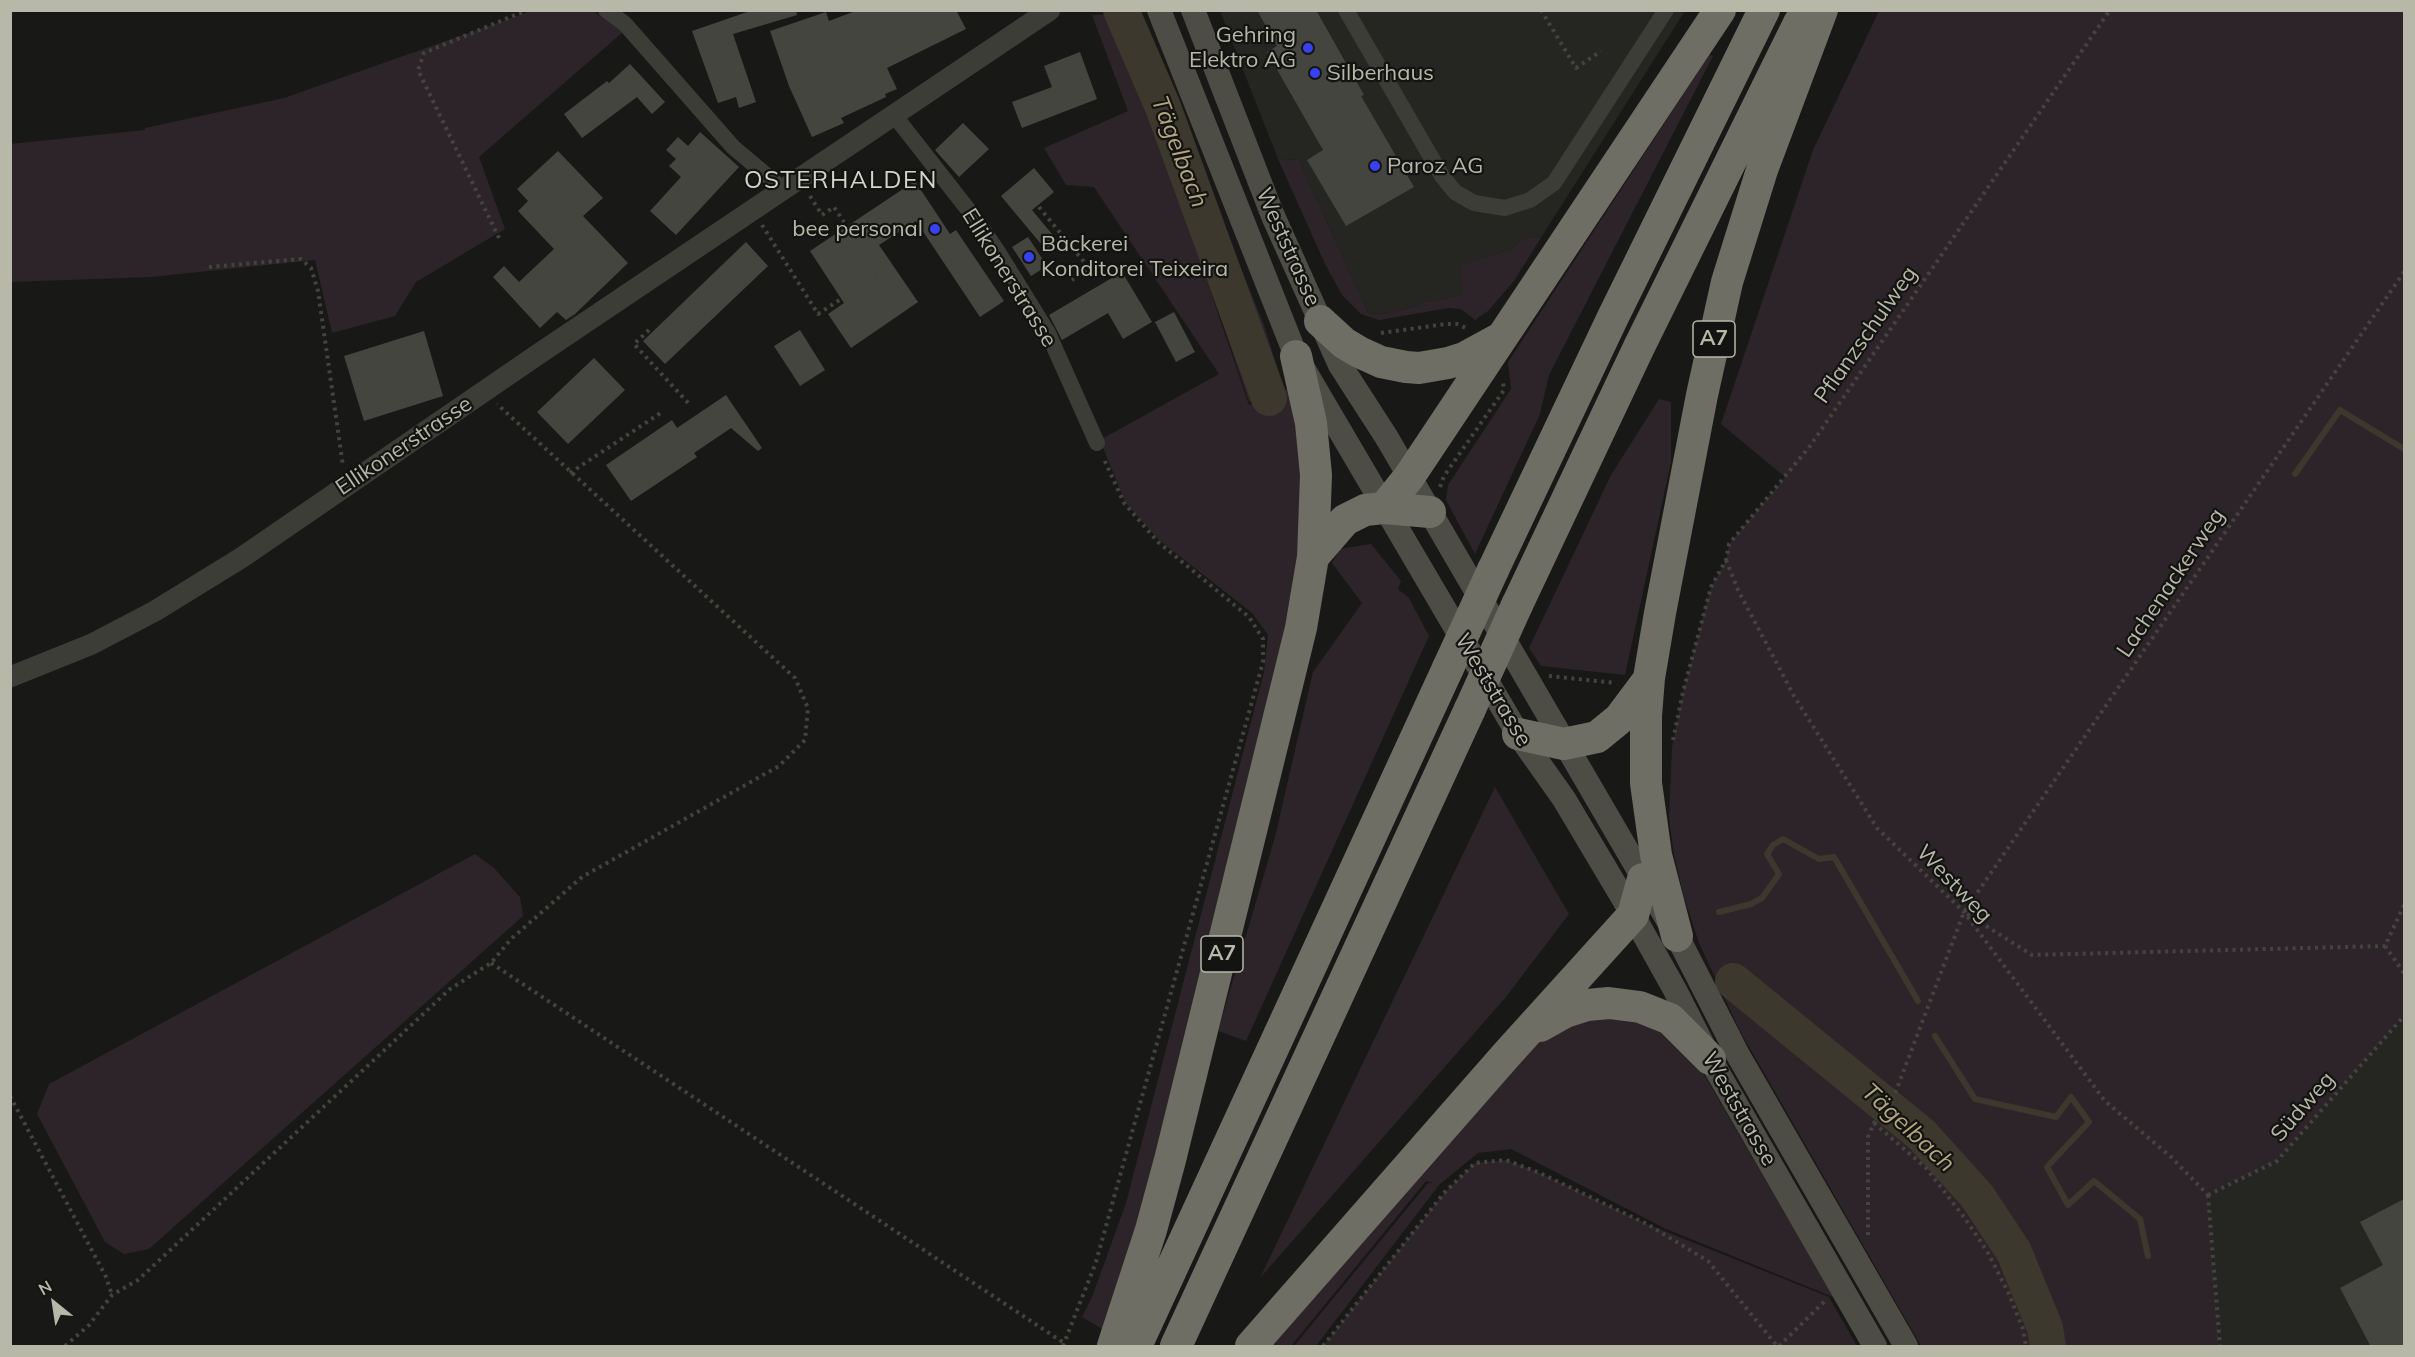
<!DOCTYPE html>
<meta charset="utf-8">
<style>
body{margin:0}
#map{position:relative;width:2415px;height:1357px;overflow:hidden;background:#181816;font-family:Mulish,sans-serif}
canvas{display:block}
.frame{position:absolute;inset:0;border:12px solid #b8b8a9;pointer-events:none}
.north{position:absolute;left:24px;top:1273px;width:60px;height:60px;-webkit-text-stroke:4px #131311;paint-order:stroke;rotate:330deg;font-size:16px;font-weight:700;line-height:24px;text-align:center;color:#b8b8a9}
.north::after{content:'';display:block;margin:auto;width:21px;height:27px;background:#b8b8a9;clip-path:polygon(50% 0,100% 100%,50% 72%,0 100%)}
</style>
<div id="map">
<canvas width="2415" height="1357"></canvas>
<div class="frame"></div>
<div class="north">N</div>
</div>
<script>
const g = document.querySelector('canvas').getContext('2d');
g.lineJoin = 'round';
function fillPath(path, color) {
  g.fillStyle = color;
  g.fill(path, 'evenodd');
}
function shape(rows) {
  const path = new Path2D();
  for (const r of rows) {
    path.moveTo(r[0], r[1]);
    for (let i = 2; i < r.length; i += 2) path.lineTo(r[i], r[i + 1]);
  }
  return path;
}
function strokePath(path, color, width, dash) {
  g.strokeStyle = color;
  g.lineWidth = width;
  g.lineCap = dash ? 'butt' : 'round';
  g.setLineDash(dash || []);
  g.stroke(path);
}
function drawText(font, color, halo, rows, align = 'center') {
  g.font = font + ' Mulish,sans-serif';
  g.lineWidth = 4.5;
  g.setLineDash([]);
  g.textBaseline = 'middle';
  g.strokeStyle = halo;
  g.fillStyle = color;
  for (const [text, x, y, turn = 0] of rows) {
    g.save();
    g.translate(x, y);
    g.rotate((+turn || 0) * Math.PI / 180);
    g.textAlign = isNaN(turn) ? turn : align;
    if (halo) g.strokeText(text, 0, 0);
    g.fillText(text, 0, 0);
    g.restore();
  }
}
fillPath(shape([
 [1220,11,1685,11,1542,236,1522,239,1512,249,1461,265,1464,295,1425,302,1393,313,1369,314,1299,160,1278,159],
 [2404,1016,2404,1346,2220,1346,2208,1195,2277,1161]
]), '#252522');
fillPath(shape([
 [531,11,593,11,623,32,479,157,505,229,416,282,395,316,332,333,315,260,151,277,11,282,10,144,145,130,145,128,284,98],
 [1122,11,1130,11,1159,65,1264,325,1284,389,1249,402,1185,211,1169,169,1249,405,1290,388,1302,464,1304,528,1293,617,1140,1222,1104,1330,1082,1317,1092,1297,1126,1203,1264,672,1268,635,1252,613,1159,540,1125,502,1100,440,1219,374,1094,187,1066,185,1044,148,1128,111,1092,15,1104,15,1139,91,1106,14],
 [1879,11,2404,11,2404,1016,2277,1161,2208,1195,2220,1346,1921,1346,1740,1031,1699,943,1684,897,1674,855,1669,818,1672,747,1683,692,1711,587,1726,560,1729,544,1785,477,1721,424,1813,150],
 [1709,55,1713,56,1549,375,1540,414,1475,554,1446,500,1448,485,1511,389,1508,362],
 [1278,159,1299,160,1369,314,1393,313,1425,302,1463,295,1460,265,1512,249,1522,239,1542,236,1514,281,1488,311,1475,320,1461,309,1449,308,1379,320,1361,314,1342,295,1325,264],
 [1659,399,1671,402,1671,462,1625,675,1541,666,1529,648,1611,475],
 [1371,544,1401,581,1398,589,1409,598,1429,636,1246,1041,1218,1031,1275,837,1313,672,1362,603,1332,563,1340,549],
 [1495,787,1569,914,1506,997,1260,1278],
 [475,854,494,868,520,897,523,916,149,1249,124,1254,105,1242,37,1114,49,1084],
 [1639,1015,1678,1035,1698,1064,1833,1297,1664,1228,1511,1149,1478,1153,1439,1185,1316,1346,1294,1346,1428,1183,1434,1183,1426,1181,1291,1346,1270,1346,1541,1039,1583,1017],
 [1506,1160,1540,1173,1647,1224,1829,1297,1857,1346,1323,1346,1444,1193,1475,1163]
]), '#2d242a');
strokePath(shape([
 [2295,474,2340,410,2404,449],
 [1719,912,1751,904,1762,898,1779,874,1767,854,1773,845,1783,839,1819,859,1834,857,1918,1001],
 [1935,1036,1975,1099,2056,1117,2071,1097,2089,1122,2047,1167,2068,1205,2094,1181,2140,1219,2148,1256]
]), '#3c382d', 6);
strokePath(shape([
 [1121,10,1163,107,1269,398],
 [1733,981,1922,1135,1977,1196,2014,1252,2045,1328,2048,1346]
]), '#3c382d', 36);
fillPath(shape([
 [753,10,796,10,797,15,733,34,756,102,739,108,736,97,718,103,692,31],
 [858,10,956,10,966,29,887,68,897,89,885,94,886,97,841,118,844,123,812,137,789,86,770,31,826,12,829,21],
 [1257,10,1316,10,1364,95,1361,96,1414,187,1346,226,1307,160,1323,150,1267,52,1277,46],
 [1080,52,1097,99,1022,128,1012,102,1052,87,1044,66],
 [630,64,665,102,652,114,637,97,582,138,564,114,607,81,609,83],
 [963,123,989,149,959,177,935,150],
 [700,132,739,167,676,235,650,211,681,177,669,166,676,159,666,150,678,137,688,146],
 [558,151,603,198,583,216,628,263,575,314,566,320,557,312,540,328,493,277,504,266,519,282,554,249,518,211,528,201,517,189],
 [1034,168,1054,192,1032,210,1057,240,1046,250,1001,196],
 [915,181,950,234,956,230,1004,301,980,317,916,221,879,245,918,302,851,348,828,314,844,303,810,251],
 [1028,237,1047,266,1031,276,1012,247],
 [746,242,768,266,665,364,643,341],
 [1122,272,1152,322,1123,339,1108,313,1062,340,1049,315],
 [1174,312,1195,352,1176,362,1155,322],
 [800,330,825,370,800,386,774,346],
 [424,331,443,396,364,421,344,356],
 [594,358,625,390,568,444,537,412],
 [726,395,762,448,758,451,731,428,694,453,697,457,631,501,606,465,672,420,677,428],
 [2404,1199,2404,1347,2371,1347,2340,1288,2383,1265,2360,1222]
]), '#454540');
strokePath(shape([
 [1541,10,1576,68,1601,51],
 [810,196,822,215,834,207,844,222],
 [1039,207,1089,268,1072,280],
 [762,225,818,314,887,269],
 [499,238,418,70,424,53,527,10],
 [209,267,301,259,311,268,318,291,343,466],
 [649,330,634,344,691,406],
 [1381,333,1446,324,1457,324,1468,329],
 [570,473,662,412],
 [1440,487,1444,476,1504,390,1503,382],
 [1726,560,1738,590,1794,696,1877,828,1964,912,2105,1101,2171,1157,2208,1195],
 [1549,676,1616,683],
 [1673,740,1683,692,1711,587,1726,560,1729,544,1810,446,2110,10],
 [2404,905,2385,946,2404,973],
 [1967,914,2032,955,2385,946],
 [491,963,1064,1343],
 [10,1096,106,1277,112,1295],
 [1874,1123,1926,1168,1964,1217,1987,1251,2008,1292,2023,1329,2026,1346],
 [2208,1195,2277,1161,2404,1016],
 [2208,1195,2220,1346],
 [1868,1235,1868,1137,1874,1123,1896,1091,1964,912,2404,272],
 [65,1346,89,1325,112,1295,138,1280,450,989,491,963,511,939,582,877,779,766,805,740,808,708,795,678,497,404],
 [1063,1346,1096,1262,1263,662,1263,639,1249,617,1158,542,1124,503,1103,457],
 [1323,1346,1444,1193,1475,1163,1506,1160,1540,1173,1647,1224,1708,1261,1777,1346],
 [1779,1346,1826,1300]
]), '#44443e', 4, [3, 4.5]);
strokePath(shape([
 [606,10,625,24,733,147,784,190],
 [1346,10,1442,176,1455,192,1474,203,1505,208,1530,200,1554,183,1666,10],
 [894,115,977,221,998,252,1048,333,1097,443]
]), '#3d3d38', 16);
strokePath(shape([
 [10,677,92,644,155,611,241,558,540,353,1050,10]
]), '#3d3d38', 21);
strokePath(shape([
 [1159,10,1296,356,1518,734,1564,799,1633,915,1675,990,1710,1059,1875,1346],
 [1193,10,1273,216,1340,365,1387,438,1677,936,1738,1055,1906,1346]
]), '#4d4d46', 24);
strokePath(shape([
 [1320,321,1344,343,1359,352,1381,362,1406,367,1419,368,1448,363,1464,358,1497,340],
 [1384,508,1409,477,1720,10],
 [1313,557,1345,520,1365,510,1384,508,1430,512],
 [1493,570,1613,317,1764,10],
 [1517,605,1639,347,1799,23],
 [1518,734,1564,744,1597,737,1619,719,1649,679],
 [1677,936,1656,855,1646,783,1646,716,1649,678,1660,613,1702,395,1727,282,1762,170,1822,10],
 [1540,1026,1565,1012,1587,1005,1609,1003,1640,1007,1670,1019,1710,1059],
 [1113,1346,1151,1230,1170,1160,1301,628,1313,557,1316,475,1311,423,1296,356],
 [1136,1346,1448,668],
 [1176,1346,1470,709],
 [1251,1346,1508,1053,1633,915,1643,879]
]), '#6e6e64', 32);
strokePath(shape([
 [1448,668,1493,570],
 [1470,709,1517,605]
]), '#6e6e64', 32);
for (const [x, y, r, color] of [
 [1308,48,6,"#3741f0"],
 [1315,73,6,"#3741f0"],
 [1375,166,6,"#3741f0"],
 [935,229,6,"#3741f0"],
 [1029,257,6,"#3741f0"]
]) {
  const dot = new Path2D();
  dot.arc(x, y, r, 0, 2 * Math.PI);
  g.fillStyle = color;
  g.fill(dot);
  strokePath(dot, '#131311', 2);
}
for (const [x, y, w] of [
 [1714,339,42],
 [1222,954,42]
]) {
  const box = new Path2D();
  box.roundRect(x - w / 2, y - 18, w, 36, 4.5);
  g.fillStyle = '#131311';
  g.fill(box);
  strokePath(box, '#b8b8a9', 1.5);
}
drawText('bold 21px', '#b8b8a9', null, [
 ["A7",1714,339],
 ["A7",1222,954]
]);
drawText('22px', '#b8b8a9', '#131311', [
 ["Gehring",1296,35,"right"],
 ["Elektro AG",1296,60,"right"],
 ["Silberhaus",1327,73],
 ["Paroz AG",1387,166],
 ["bee personal",923,229,"right"],
 ["Bäckerei",1041,244],
 ["Konditorei Teixeira",1041,269]
], 'left');
drawText('22px', '#b8b8a9', '#131311', [
 ["Weststrasse",1288,247,66],
 ["Ellikonerstrasse",1009,278,58],
 ["Pflanzschulweg",1866,335,-55],
 ["Ellikonerstrasse",404,446,-34],
 ["Lachenackerweg",2171,583,-56],
 ["Weststrasse",1493,690,59],
 ["Westweg",1954,884,46],
 ["Südweg",2303,1107,-49],
 ["Weststrasse",1739,1109,60]
]);
drawText('italic 24px', '#b3a680', '#131311', [
 ["Tägelbach",1179,152,69],
 ["Tägelbach",1908,1128,43]
]);
g.letterSpacing = '1.5px';
drawText('24px', '#d4d4ca', '#131311', [
 ["OSTERHALDEN",841,181]
]);
g.letterSpacing = '0px';
</script>
